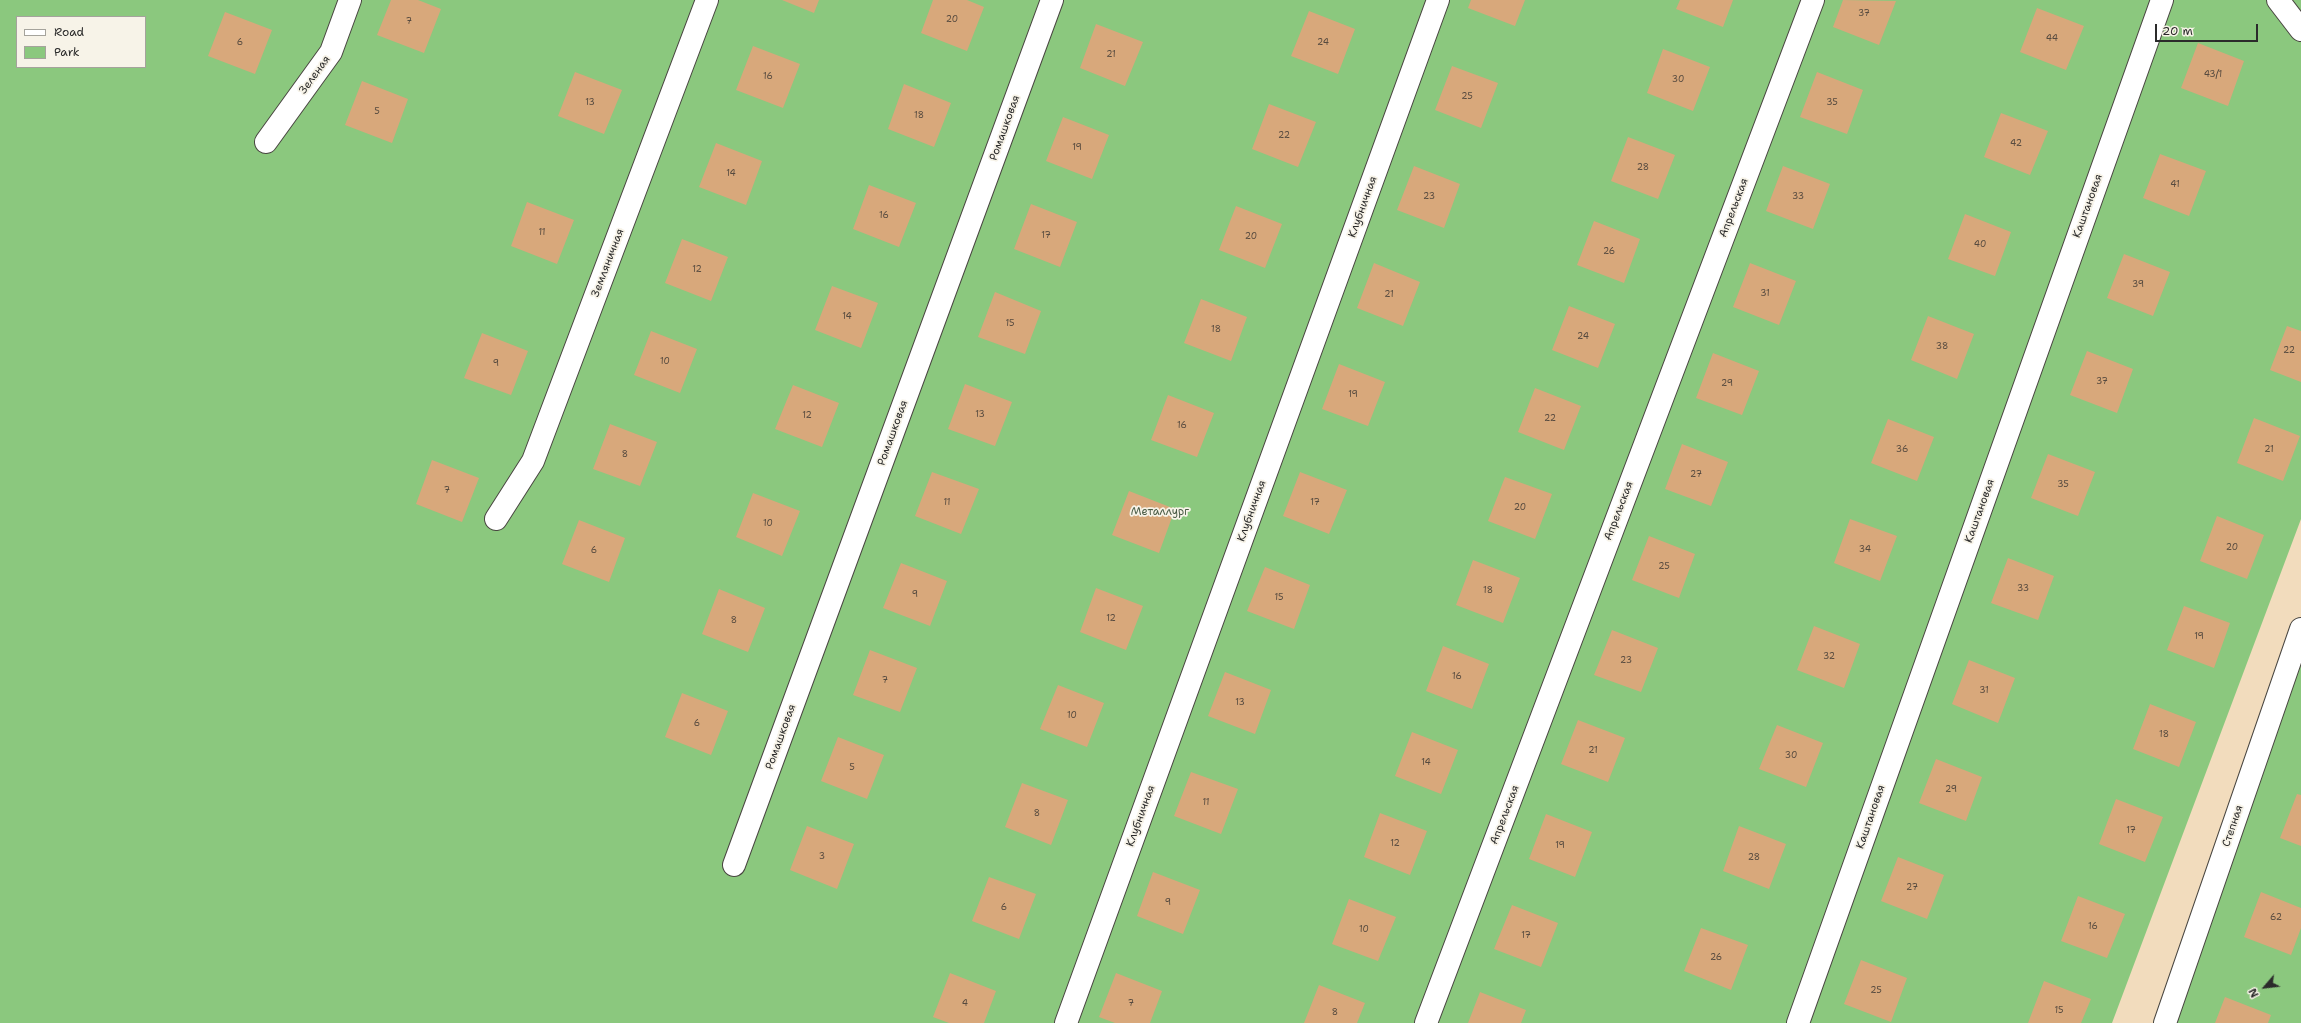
<!DOCTYPE html>
<meta charset="utf-8">
<style>
body{margin:0}
#map{position:relative;width:2301px;height:1023px;overflow:hidden;background:#f2dcbd;font-family:"Shantell Sans",sans-serif}
canvas{display:block}
.legend{position:absolute;left:16px;top:16px;width:130px;height:52px;box-sizing:border-box;background:#f7f3e8;border:1px solid #a5a39c;margin:0;padding:5px 7px;list-style:none;font-size:12px;color:#2b2b2b}
.legend li{display:flex;align-items:center;gap:8px;height:20px}
.legend b{width:20px;border:1px solid #a5a39c}
.north{position:absolute;left:2245px;top:967px;width:40px;height:40px;-webkit-text-stroke:3px #f7f3e8;paint-order:stroke;rotate:242deg;font-size:11px;font-weight:700;line-height:16px;text-align:center;color:#2b2b2b}
.north::after{content:'';display:block;margin:auto;width:14px;height:18px;background:#2b2b2b;clip-path:polygon(50% 0,100% 100%,50% 72%,0 100%)}
.scale{position:absolute;left:2155px;top:24px;width:103px;height:18px;box-sizing:border-box;border:2px solid #2b2b2b;border-top:0;padding-left:5px;font-size:12px;line-height:14px;white-space:nowrap;color:#2b2b2b;-webkit-text-stroke:3px #f7f3e8;paint-order:stroke}
</style>
<div id="map">
<canvas width="2301" height="1023"></canvas>
<ul class="legend">
<li><b style="height:5px;background:#fff"></b>Road</li>
<li><b style="height:11px;background:#8bc87e"></b>Park</li>
</ul>
<div class="north">N</div>
<div class="scale">20 m</div>
</div>
<script>
const g = document.querySelector('canvas').getContext('2d');
g.lineJoin = 'round';
function fillPath(path, color) {
  g.fillStyle = color;
  g.fill(path, 'evenodd');
}
function shape(rows) {
  const path = new Path2D();
  for (const r of rows) {
    path.moveTo(r[0], r[1]);
    for (let i = 2; i < r.length; i += 2) path.lineTo(r[i], r[i + 1]);
  }
  return path;
}
function strokePath(path, color, width, dash) {
  g.strokeStyle = color;
  g.lineWidth = width;
  g.lineCap = dash ? 'butt' : 'round';
  g.setLineDash(dash || []);
  g.stroke(path);
}
function drawText(font, color, halo, rows, align = 'center') {
  g.font = font + ' "Shantell Sans",sans-serif';
  g.lineWidth = 3.5;
  g.setLineDash([]);
  g.textBaseline = 'middle';
  g.strokeStyle = halo;
  g.fillStyle = color;
  for (const [text, x, y, turn = 0] of rows) {
    g.save();
    g.translate(x, y);
    g.rotate((+turn || 0) * Math.PI / 180);
    g.textAlign = isNaN(turn) ? turn : align;
    if (halo) g.strokeText(text, 0, 0);
    g.fillText(text, 0, 0);
    g.restore();
  }
}
fillPath(shape([
 [0,0,2301,0,2301,519,2112,1023,0,1023],
 [17,17,145,17,145,67,17,67],
 [2301,625,2301,1023,2153,1023]
]), '#8bc87e');
fillPath(shape([
 [391,0,418,0,441,9,424,53,377,35],
 [782,0,819,0,814,13],
 [933,0,967,0,984,7,967,51,921,33],
 [1471,0,1525,0,1515,26,1468,8],
 [1680,0,1733,0,1723,27,1676,9],
 [1843,0,1896,1,1879,45,1833,27],
 [2037,8,2084,26,2066,70,2020,52],
 [1309,11,1355,29,1338,74,1291,56],
 [225,12,272,30,255,74,208,56],
 [1096,24,1143,42,1125,86,1080,68],
 [2198,43,2244,61,2228,106,2181,88],
 [753,46,800,64,783,108,736,90],
 [1663,49,1710,67,1693,111,1647,93],
 [1452,66,1498,83,1481,128,1435,110],
 [575,72,622,90,604,134,558,116],
 [1817,72,1863,90,1847,134,1800,117],
 [362,81,408,99,392,143,345,125],
 [904,84,951,103,934,147,888,129],
 [1269,104,1316,122,1298,167,1252,149],
 [2001,113,2048,131,2030,175,1984,157],
 [1063,117,1109,135,1092,179,1046,161],
 [1628,137,1675,155,1658,199,1611,181],
 [716,143,762,161,746,205,699,187],
 [2160,154,2206,171,2189,216,2143,198],
 [1414,166,1460,184,1444,228,1397,210],
 [1783,166,1830,184,1813,229,1766,211],
 [869,185,916,203,899,247,853,229],
 [527,202,574,220,557,264,511,246],
 [1031,204,1077,222,1060,267,1014,249],
 [1236,206,1282,224,1265,268,1219,250],
 [1965,214,2011,232,1995,276,1948,259],
 [1594,221,1640,239,1624,283,1577,265],
 [682,239,728,257,711,301,665,283],
 [2124,254,2170,272,2153,316,2107,298],
 [1374,263,1420,282,1403,326,1357,308],
 [1750,263,1796,281,1779,325,1733,307],
 [832,286,878,303,861,348,815,330],
 [995,292,1041,311,1025,354,978,337],
 [1201,299,1247,317,1231,361,1184,343],
 [1569,306,1615,324,1598,368,1552,350],
 [1928,316,1974,334,1957,379,1911,360],
 [2287,326,2301,331,2301,382,2270,370],
 [651,331,697,349,680,393,634,375],
 [482,333,528,351,511,395,464,378],
 [2087,351,2133,369,2117,413,2070,395],
 [1713,353,1759,371,1742,415,1696,398],
 [1339,364,1385,382,1368,426,1322,409],
 [965,384,1012,402,995,446,948,429],
 [793,385,839,403,822,447,775,429],
 [1535,388,1581,406,1564,450,1518,432],
 [1168,395,1214,413,1197,457,1151,440],
 [2254,418,2300,436,2283,481,2237,463],
 [1888,419,1934,437,1917,481,1871,463],
 [610,424,657,442,640,486,593,469],
 [1682,444,1728,462,1711,506,1665,489],
 [2048,454,2095,472,2078,516,2031,498],
 [432,460,479,478,462,522,416,504],
 [932,472,979,489,961,534,915,516],
 [1300,472,1347,490,1329,534,1283,516],
 [1505,477,1552,494,1535,539,1488,521],
 [1129,491,1175,509,1159,553,1112,535],
 [753,493,800,511,782,556,736,537],
 [2217,516,2264,535,2247,579,2200,561],
 [1850,519,1897,536,1880,581,1834,563],
 [579,520,625,538,609,582,562,564],
 [1649,536,1695,554,1679,598,1632,580],
 [2008,558,2054,576,2038,620,1991,603],
 [1473,560,1520,578,1503,623,1456,605],
 [901,563,947,581,930,626,883,608],
 [1265,567,1310,585,1294,629,1247,611],
 [1096,588,1143,606,1126,650,1080,632],
 [719,589,765,608,748,652,702,634],
 [2184,606,2230,623,2214,668,2167,650],
 [1814,626,1860,644,1844,688,1797,670],
 [1612,630,1658,648,1641,692,1594,675],
 [1443,646,1489,664,1472,709,1426,691],
 [870,650,917,668,900,712,853,695],
 [1969,660,2015,678,1998,723,1952,704],
 [1225,672,1271,690,1255,734,1208,716],
 [1058,685,1104,703,1087,747,1040,729],
 [682,693,728,711,711,755,665,737],
 [2150,704,2196,722,2179,767,2133,749],
 [1578,720,1625,738,1608,782,1561,764],
 [1777,725,1823,743,1806,787,1759,769],
 [1412,732,1458,750,1441,794,1395,776],
 [838,737,884,755,867,799,821,781],
 [1936,759,1982,777,1966,821,1919,803],
 [1191,772,1238,789,1221,834,1174,816],
 [1022,783,1068,800,1051,845,1005,827],
 [2297,794,2301,795,2301,846,2280,838],
 [2116,799,2163,817,2145,862,2099,844],
 [1380,813,1427,831,1410,875,1364,857],
 [1546,814,1592,832,1575,877,1529,859],
 [807,826,854,844,837,889,790,870],
 [1739,826,1786,844,1769,889,1723,871],
 [1898,857,1944,875,1927,919,1881,901],
 [1153,872,1200,890,1183,934,1137,916],
 [989,877,1036,894,1019,939,972,921],
 [2261,892,2301,908,2301,928,2291,955,2244,937],
 [2078,896,2125,914,2107,958,2061,941],
 [1349,899,1396,917,1378,961,1332,944],
 [1512,905,1558,923,1541,967,1494,949],
 [1701,928,1748,945,1731,990,1684,971],
 [1861,960,1907,978,1891,1022,1844,1004],
 [950,973,996,991,984,1023,949,1023,933,1017],
 [1116,973,1162,991,1150,1023,1115,1023,1099,1017],
 [2044,981,2091,999,2081,1023,2028,1023],
 [1319,985,1365,1003,1357,1023,1304,1023],
 [1480,992,1526,1010,1521,1023,1468,1023],
 [2225,997,2271,1015,2268,1023,2215,1023]
]), '#d8a87b');
const street = shape([
 [2278,0,2301,30],
 [266,142,331,52,350,0],
 [496,519,533,461,707,0],
 [734,865,1052,0],
 [1066,1023,1438,0],
 [1426,1023,1813,0],
 [1798,1023,2162,0],
 [2165,1023,2301,629]
]);
strokePath(street, '#494641', 24);
strokePath(street, '#fff', 22);
drawText('9px', '#564a3f', null, [
 ["37",1864,14],
 ["20",952,20],
 ["7",409,22],
 ["44",2052,39],
 ["6",240,43],
 ["24",1323,43],
 ["21",1111,55],
 ["43/1",2213,75],
 ["16",768,77],
 ["30",1678,80],
 ["25",1467,97],
 ["13",590,103],
 ["35",1832,103],
 ["5",377,112],
 ["18",919,116],
 ["22",1284,136],
 ["42",2016,144],
 ["19",1077,148],
 ["28",1643,168],
 ["14",731,174],
 ["41",2175,185],
 ["23",1429,197],
 ["33",1798,197],
 ["16",884,216],
 ["11",542,233],
 ["17",1046,236],
 ["20",1251,237],
 ["40",1980,245],
 ["26",1609,252],
 ["12",697,270],
 ["39",2138,285],
 ["31",1765,294],
 ["21",1389,295],
 ["14",847,317],
 ["15",1010,324],
 ["18",1216,330],
 ["24",1583,337],
 ["38",1942,347],
 ["22",2289,351],
 ["10",665,362],
 ["9",496,364],
 ["37",2102,382],
 ["29",1727,384],
 ["19",1353,395],
 ["13",980,415],
 ["12",807,416],
 ["22",1550,419],
 ["16",1182,426],
 ["36",1902,450],
 ["21",2269,450],
 ["8",625,455],
 ["27",1696,475],
 ["35",2063,485],
 ["7",447,491],
 ["11",947,503],
 ["17",1315,503],
 ["20",1520,508],
 ["10",768,524],
 ["20",2232,548],
 ["34",1865,550],
 ["6",594,551],
 ["25",1664,567],
 ["33",2023,589],
 ["18",1488,591],
 ["9",915,595],
 ["15",1279,598],
 ["12",1111,619],
 ["8",734,621],
 ["19",2199,637],
 ["32",1829,657],
 ["23",1626,661],
 ["16",1457,677],
 ["7",885,681],
 ["31",1984,691],
 ["13",1240,703],
 ["10",1072,716],
 ["6",697,724],
 ["18",2164,735],
 ["21",1593,751],
 ["30",1791,756],
 ["14",1426,763],
 ["5",852,768],
 ["29",1951,790],
 ["11",1206,803],
 ["8",1037,814],
 ["17",2131,831],
 ["12",1395,844],
 ["19",1560,846],
 ["3",822,857],
 ["28",1754,858],
 ["27",1912,888],
 ["9",1168,903],
 ["6",1004,908],
 ["62",2276,918],
 ["16",2093,927],
 ["10",1364,930],
 ["17",1526,936],
 ["26",1716,958],
 ["25",1876,991],
 ["4",965,1004],
 ["7",1131,1004],
 ["15",2059,1011],
 ["8",1335,1013]
]);
drawText('11px', '#2b2b2b', '#f7f3e8', [
 ["Зеленая",315,75,-54],
 ["Ромашковая",1005,128,-70],
 ["Каштановая",2088,206,-70],
 ["Клубничная",1363,207,-70],
 ["Апрельская",1734,208,-69],
 ["Земляничная",608,263,-69],
 ["Ромашковая",893,433,-70],
 ["Клубничная",1252,511,-70],
 ["Апрельская",1619,511,-69],
 ["Каштановая",1980,511,-70],
 ["Ромашковая",781,737,-70],
 ["Апрельская",1505,815,-69],
 ["Клубничная",1141,816,-70],
 ["Каштановая",1871,817,-71],
 ["Степная",2233,826,-71]
]);
drawText('11px', '#485a44', '#f7f3e8', [
 ["Металлург",1160,512]
]);
</script>
